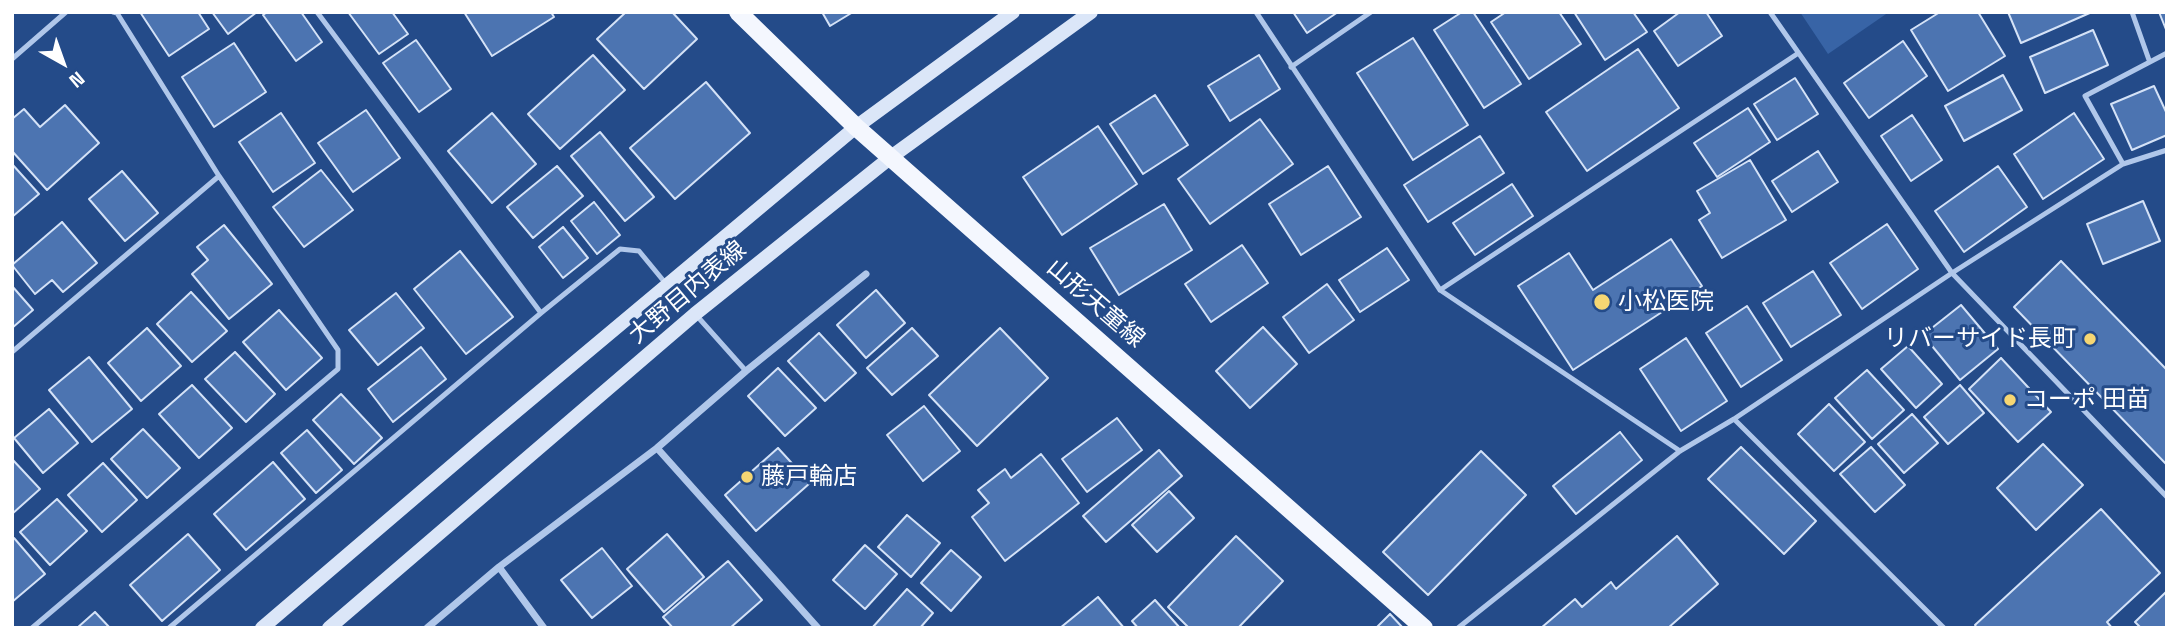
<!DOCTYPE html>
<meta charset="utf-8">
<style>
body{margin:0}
#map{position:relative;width:2179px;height:640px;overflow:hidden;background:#244b89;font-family:"Space Grotesk",sans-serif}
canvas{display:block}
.frame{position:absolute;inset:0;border:14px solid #fff;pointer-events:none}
.north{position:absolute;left:28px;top:28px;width:70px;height:70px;-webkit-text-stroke:5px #244b89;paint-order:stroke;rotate:140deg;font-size:19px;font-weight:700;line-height:28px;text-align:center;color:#fff}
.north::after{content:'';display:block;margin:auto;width:24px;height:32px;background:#fff;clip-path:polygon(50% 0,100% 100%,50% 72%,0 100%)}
</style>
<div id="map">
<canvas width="2179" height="640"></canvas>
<div class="frame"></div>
<div class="north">N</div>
</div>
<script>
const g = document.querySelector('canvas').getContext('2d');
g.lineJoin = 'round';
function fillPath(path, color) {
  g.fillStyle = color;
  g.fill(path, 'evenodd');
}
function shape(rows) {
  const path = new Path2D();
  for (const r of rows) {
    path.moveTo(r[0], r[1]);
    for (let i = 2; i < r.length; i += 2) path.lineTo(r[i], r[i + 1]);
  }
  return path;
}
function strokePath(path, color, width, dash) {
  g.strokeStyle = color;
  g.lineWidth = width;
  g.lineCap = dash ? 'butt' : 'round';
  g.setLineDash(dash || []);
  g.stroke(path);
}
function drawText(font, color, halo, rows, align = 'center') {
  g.font = font + ' "Space Grotesk","Noto Sans JP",sans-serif';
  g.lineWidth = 6;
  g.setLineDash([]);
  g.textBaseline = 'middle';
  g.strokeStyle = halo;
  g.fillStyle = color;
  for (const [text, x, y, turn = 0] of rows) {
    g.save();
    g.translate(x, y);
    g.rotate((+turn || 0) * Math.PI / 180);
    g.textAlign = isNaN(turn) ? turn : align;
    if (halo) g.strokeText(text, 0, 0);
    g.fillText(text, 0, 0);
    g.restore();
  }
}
fillPath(shape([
 [1800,12,1889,12,1828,54]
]), '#3864a6');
const building = shape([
 [140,12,198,12,209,29,169,56,140,12],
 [212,12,257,12,228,34,212,12],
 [267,12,301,12,322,42,296,61,263,15,267,12],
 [348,12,392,12,408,34,379,54,348,12],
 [464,12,551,12,554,17,492,56,464,12],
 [626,12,672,12,697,39,644,89,597,39,626,12],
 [822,12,853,12,830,26,822,12],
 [1293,12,1338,12,1307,33,1293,12],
 [1462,12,1473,12,1521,84,1484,108,1434,30,1462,12],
 [1506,12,1559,12,1581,44,1529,79,1491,22,1506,12],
 [1574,12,1633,12,1647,32,1605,60,1574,12],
 [1680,12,1706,12,1722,36,1678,66,1654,31,1680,12],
 [1940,12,1978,12,2005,56,1948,91,1911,30,1940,12],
 [2008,12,2092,12,2021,43,2008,12],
 [2159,12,2167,12,2167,32,2159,12],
 [2093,30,2108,65,2045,93,2030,57,2093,30],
 [1413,38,1468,125,1413,160,1357,73,1413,38],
 [416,40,451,89,419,112,383,63,416,40],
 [1903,41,1927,76,1869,118,1844,83,1903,41],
 [234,43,266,92,214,127,182,77,234,43],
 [1638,49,1679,108,1587,171,1546,112,1638,49],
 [593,55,625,90,560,149,528,114,593,55],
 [1259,55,1280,89,1230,121,1208,86,1259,55],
 [2003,75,2022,110,1964,141,1945,106,2003,75],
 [1795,78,1818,114,1777,140,1754,104,1795,78],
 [706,82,750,133,675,199,630,148,706,82],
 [2154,86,2167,114,2167,135,2132,150,2111,104,2154,86],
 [1155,95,1188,145,1143,174,1110,124,1155,95],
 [65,105,99,143,47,190,12,151,12,119,24,109,40,127,65,105],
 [1748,108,1770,142,1717,177,1694,143,1748,108],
 [366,110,400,158,353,192,318,143,366,110],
 [281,113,315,163,273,192,239,142,281,113],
 [492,113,536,164,492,203,448,151,492,113],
 [2074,113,2104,159,2043,199,2014,154,2074,113],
 [1912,115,1942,160,1911,181,1881,136,1912,115],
 [1260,119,1293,164,1210,224,1178,179,1260,119],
 [1098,126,1137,184,1062,235,1023,177,1098,126],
 [600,132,654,197,625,221,571,156,600,132],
 [1480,136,1504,173,1428,222,1404,185,1480,136],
 [1818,151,1838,182,1792,212,1772,181,1818,151],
 [1750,160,1786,220,1722,258,1699,220,1710,213,1697,191,1750,160],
 [12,164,39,194,12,217,12,164],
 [557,166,583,196,533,238,507,207,557,166],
 [1328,166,1361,217,1301,255,1269,204,1328,166],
 [1998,166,2027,207,1964,252,1935,211,1998,166],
 [321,170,353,210,304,247,273,207,321,170],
 [122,171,158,213,125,241,89,199,122,171],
 [1512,184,1533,216,1475,255,1453,223,1512,184],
 [2143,201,2160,241,2103,264,2087,224,2143,201],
 [594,202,620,235,597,254,571,221,594,202],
 [1164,204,1192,250,1119,295,1090,248,1164,204],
 [62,222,97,263,63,292,52,280,35,294,12,265,62,222],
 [1887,224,1918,269,1862,309,1830,263,1887,224],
 [224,225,272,284,229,319,192,274,208,260,197,247,224,225],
 [563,227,588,258,563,278,539,247,563,227],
 [1671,239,1702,286,1573,370,1518,286,1569,253,1593,290,1671,239],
 [1242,245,1268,283,1211,322,1185,284,1242,245],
 [1387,248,1409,280,1360,312,1339,280,1387,248],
 [460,251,513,317,466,354,414,289,460,251],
 [2061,261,2167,370,2167,465,2014,307,2061,261],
 [1813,271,1841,315,1791,347,1763,303,1813,271],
 [1327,284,1354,320,1309,353,1283,317,1327,284],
 [12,286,33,310,12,328,12,286],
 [876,290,905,323,866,358,837,325,876,290],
 [191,292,227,331,192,362,157,324,191,292],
 [396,293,424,328,378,365,349,330,396,293],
 [1961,305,1998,349,1960,380,1923,335,1961,305],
 [1747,306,1782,360,1741,387,1706,333,1747,306],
 [279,310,322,358,286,390,243,342,279,310],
 [1263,327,1297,364,1250,408,1216,371,1263,327],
 [147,328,181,366,141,401,108,363,147,328],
 [912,328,938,356,892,395,867,368,912,328],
 [1000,328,1048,378,977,446,929,395,1000,328],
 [819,333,856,373,825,401,788,361,819,333],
 [1686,338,1727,401,1681,431,1640,369,1686,338],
 [1908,346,1942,384,1916,408,1881,369,1908,346],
 [421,347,446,379,393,422,368,389,421,347],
 [235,352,275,394,246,422,205,379,235,352],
 [89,357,132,409,92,442,49,390,89,357],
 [2001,358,2051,412,2018,442,1969,389,2001,358],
 [778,368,816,408,785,436,748,396,778,368],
 [1867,370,1904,410,1872,439,1835,398,1867,370],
 [192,385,232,428,199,458,159,414,192,385],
 [1960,385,1984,413,1948,444,1924,417,1960,385],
 [341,394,382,438,354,464,313,420,341,394],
 [1829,404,1865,442,1834,471,1798,434,1829,404],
 [924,406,960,451,923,481,887,435,924,406],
 [49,409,78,443,43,473,14,438,49,409],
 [1912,414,1938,443,1904,473,1878,444,1912,414],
 [1117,418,1142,450,1087,492,1062,459,1117,418],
 [143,429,180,468,147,498,111,459,143,429],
 [307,430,342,470,316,493,281,453,307,430],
 [1620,432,1642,460,1576,514,1553,486,1620,432],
 [2043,444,2083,485,2036,530,1997,488,2043,444],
 [1741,447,1816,521,1784,554,1708,479,1741,447],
 [1871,447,1905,485,1875,512,1840,474,1871,447],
 [778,448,810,483,756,531,725,495,778,448],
 [1159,450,1182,476,1106,542,1083,516,1159,450],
 [1481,451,1526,495,1428,595,1383,552,1481,451],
 [1041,454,1079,503,1005,561,972,517,989,503,978,490,1005,469,1011,478,1041,454],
 [12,459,40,489,12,514,12,459],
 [273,462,305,499,246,550,214,514,273,462],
 [103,463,137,500,102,532,68,495,103,463],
 [1169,491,1194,518,1157,552,1132,525,1169,491],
 [57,499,87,531,50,565,20,532,57,499],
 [2101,509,2160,573,2107,622,2112,628,1977,628,1975,625,2101,509],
 [907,515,940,543,911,577,878,547,907,515],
 [188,534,220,570,162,621,130,585,188,534],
 [667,534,704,577,664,612,627,569,667,534],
 [1236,536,1283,581,1238,628,1189,628,1168,607,1236,536],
 [1677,536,1718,584,1668,628,1541,628,1575,599,1582,607,1611,582,1616,589,1677,536],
 [14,538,45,574,12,602,12,539,14,538],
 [865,545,897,574,865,609,833,580,865,545],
 [602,548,632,586,592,618,561,580,602,548],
 [951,550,981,577,951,611,921,583,951,550],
 [728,561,762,600,730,628,673,628,663,617,728,561],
 [907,589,933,613,920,628,872,628,907,589],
 [2167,591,2167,628,2141,628,2135,622,2167,591],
 [1098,597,1124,628,1060,628,1098,597],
 [1155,600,1180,628,1138,628,1132,621,1155,600],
 [95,612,110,628,77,628,95,612],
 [1390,614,1403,628,1376,628,1390,614]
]);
fillPath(building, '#4c74b1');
strokePath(building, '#d4e2f7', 2);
strokePath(shape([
 [317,12,541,313,620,249,639,251,667,285],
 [1256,12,1440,290,1680,451],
 [1770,12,1952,273,2167,497],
 [2132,12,2149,60],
 [12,59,66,12],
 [1291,67,1371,12],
 [2123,164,2085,96,2167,53],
 [1440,290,1797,54],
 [697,316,746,371],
 [12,352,219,176,117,13,113,12],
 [1734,419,1952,273,2123,164,2167,150],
 [32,628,338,369,338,350,219,176],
 [169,628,541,313],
 [1458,628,1680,451,1734,419,1944,628]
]), '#b0c7ea', 5);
strokePath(shape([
 [499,567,544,628],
 [427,628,499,567,657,448],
 [818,628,657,448,746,371,866,274]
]), '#b0c7ea', 7);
strokePath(shape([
 [262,628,482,440,856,127,1013,12],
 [329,628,695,314,891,157,1091,12]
]), '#dbe6f8', 14);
strokePath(shape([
 [738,12,856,127,1424,628]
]), '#f4f7fe', 18);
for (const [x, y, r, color] of [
 [1602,302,9,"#f5d673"],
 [2090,339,7,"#f5d673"],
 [2010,400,7,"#f5d673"],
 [747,477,7,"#f5d673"]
]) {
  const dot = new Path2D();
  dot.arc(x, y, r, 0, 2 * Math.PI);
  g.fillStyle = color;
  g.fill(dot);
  strokePath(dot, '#244b89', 2.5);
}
drawText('24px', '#fff', '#244b89', [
 ["大野目内表線",688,293,-40],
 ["山形天童線",1095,304,41]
]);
drawText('24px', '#fff', '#244b89', [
 ["小松医院",1618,302],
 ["リバーサイド長町",2076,339,"right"],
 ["コーポ 田苗",2024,400],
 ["藤戸輪店",761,477]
], 'left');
</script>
